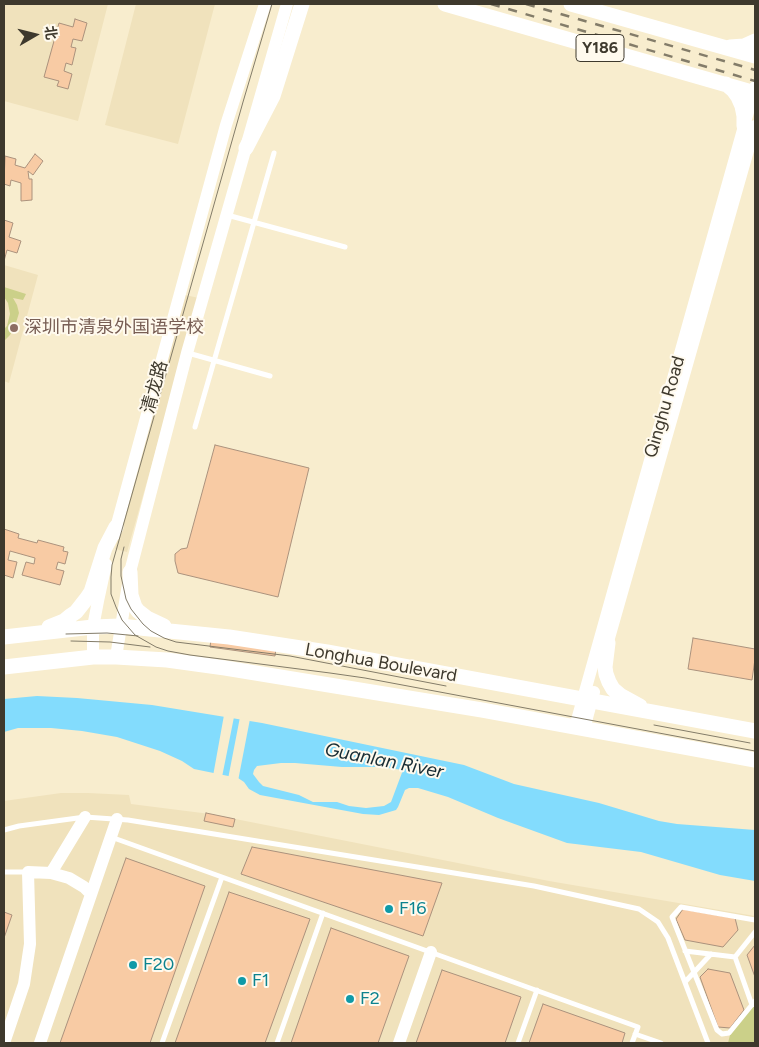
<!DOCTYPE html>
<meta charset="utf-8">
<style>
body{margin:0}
#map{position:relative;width:759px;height:1047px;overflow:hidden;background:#f8edce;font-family:Figtree,"Noto Sans SC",sans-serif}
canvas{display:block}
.frame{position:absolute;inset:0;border:5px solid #3e392d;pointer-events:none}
.north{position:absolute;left:10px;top:10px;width:50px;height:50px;-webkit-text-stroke:4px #fffaee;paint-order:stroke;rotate:82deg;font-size:14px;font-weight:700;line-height:20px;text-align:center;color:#3e392d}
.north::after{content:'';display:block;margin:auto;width:18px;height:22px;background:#3e392d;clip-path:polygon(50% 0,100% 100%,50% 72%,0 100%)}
</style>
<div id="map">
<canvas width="759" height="1047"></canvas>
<div class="frame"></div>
<div class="north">北</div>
</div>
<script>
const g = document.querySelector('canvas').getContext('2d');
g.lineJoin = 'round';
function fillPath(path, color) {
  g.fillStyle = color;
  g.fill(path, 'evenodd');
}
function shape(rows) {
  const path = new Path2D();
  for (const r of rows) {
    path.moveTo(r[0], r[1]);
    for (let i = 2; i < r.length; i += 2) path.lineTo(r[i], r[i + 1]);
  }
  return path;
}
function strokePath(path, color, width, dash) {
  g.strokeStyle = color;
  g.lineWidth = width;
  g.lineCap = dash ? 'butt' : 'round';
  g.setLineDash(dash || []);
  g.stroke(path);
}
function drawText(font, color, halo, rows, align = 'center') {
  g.font = font + ' Figtree,"Noto Sans SC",sans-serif';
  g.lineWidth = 4;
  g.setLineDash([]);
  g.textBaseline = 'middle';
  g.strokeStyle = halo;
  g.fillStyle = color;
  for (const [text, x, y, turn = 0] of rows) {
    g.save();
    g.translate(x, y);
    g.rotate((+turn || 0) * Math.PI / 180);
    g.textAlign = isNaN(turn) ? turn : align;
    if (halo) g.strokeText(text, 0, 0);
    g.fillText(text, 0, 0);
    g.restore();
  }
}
fillPath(shape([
 [4,4,108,4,78,121,4,101],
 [136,4,215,4,178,144,105,125],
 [4,265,38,275,9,383,4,381],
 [185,295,199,298,127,552,115,549],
 [61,793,88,793,129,795,131,804,210,814,549,881,755,916,755,1043,4,1043,4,801]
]), '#f0e2bc');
fillPath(shape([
 [4,287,26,294,23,300,13,298,17,305,19,313,15,326,10,335,4,341,4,329,7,326,10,314,8,303,4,297],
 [755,1004,755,1043,728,1043,730,1035]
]), '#cbd089');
fillPath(shape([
 [37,696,77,698,152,705,262,723,464,765,514,784,599,803,659,821,677,824,755,830,755,881,720,875,641,852,567,843,498,818,448,797,418,788,409,788,405,790,398,807,396,810,379,815,363,814,260,795,249,789,244,782,238,778,194,769,182,761,160,751,117,737,82,731,51,728,18,728,4,732,4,699],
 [281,763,295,763,342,767,380,767,403,770,391,802,384,806,366,808,349,806,337,802,313,802,299,795,263,786,259,782,253,774,254,770,257,766]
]), '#83dcfd');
fillPath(shape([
 [224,715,234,717,222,777,213,776],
 [240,717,250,719,238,781,228,779]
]), '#f8edce');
const building = shape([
 [75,19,87,23,82,41,73,39,71,47,76,48,72,65,66,63,64,71,72,74,68,89,57,86,59,81,44,77,59,23,73,27,75,19],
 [35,154,43,161,33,175,28,171,29,179,32,179,32,200,21,201,21,183,11,180,10,186,4,184,5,156,16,159,15,165,25,168,35,154],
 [4,220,13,223,9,237,21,241,17,253,7,250,4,261,4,220],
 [215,445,309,468,278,597,178,573,175,561,175,554,181,549,187,548,215,445],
 [4,529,19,534,18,538,37,543,38,540,64,547,63,551,68,552,65,564,58,562,56,569,64,571,60,585,22,575,26,562,34,564,35,558,10,551,8,560,17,562,13,578,4,575,4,529],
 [693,638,755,649,755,659,752,680,688,669,693,638],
 [211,639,276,648,275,656,210,647,211,639],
 [206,813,235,819,233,827,204,821,206,813],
 [252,847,442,883,423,936,241,874,252,847],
 [126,858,205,886,150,1043,60,1043,126,858],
 [229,892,310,919,265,1043,175,1043,229,892],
 [683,909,735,918,738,930,723,947,685,940,676,919,683,909],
 [4,912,12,915,4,938,4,912],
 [331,928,409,956,378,1043,291,1043,331,928],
 [755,945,755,977,747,955,755,945],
 [708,969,730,973,744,1010,730,1028,718,1027,700,977,708,969],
 [442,970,521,997,505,1043,416,1043,442,970],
 [543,1004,625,1033,622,1043,529,1043,543,1004]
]);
fillPath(building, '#f8cba4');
strokePath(building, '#ab927d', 1);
strokePath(shape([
 [227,215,345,247],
 [188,353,270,376],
 [195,427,274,153],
 [4,830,19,826,85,817,128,820,534,886,639,909,658,922,668,938,708,1043],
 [111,837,638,1027,632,1043],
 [4,872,28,872],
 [755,920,681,907,672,917,717,1030,722,1034,729,1033,755,1001],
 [685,951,735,957],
 [735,957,752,1005],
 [735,957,755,932],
 [685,982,711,954],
 [635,1034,661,1043],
 [162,1043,222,877],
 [277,1043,323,913],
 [518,1043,537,990]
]), '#fff', 5);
strokePath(shape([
 [114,535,226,125,265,4],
 [605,652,755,126],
 [93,657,93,627,98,601,106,564],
 [116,657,130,572,187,353,287,4],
 [575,727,755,87],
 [584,729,594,692],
 [51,873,85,817],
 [4,1043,24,984,30,944,28,872,51,873,69,878,84,887,91,894],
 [40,1043,117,819],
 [399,1043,431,952]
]), '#fff', 12);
strokePath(shape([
 [445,4,755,93],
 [571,4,755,56],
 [730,47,744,46,755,41],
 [726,84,733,90,738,97,742,106,744,116,744,126],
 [246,148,273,96,302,4],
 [130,572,131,595,135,607,138,611,147,618,164,626],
 [49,627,64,621,70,616,76,612,87,598,91,592,105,548,116,527],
 [4,637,93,627,120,626,229,637,327,652,755,731],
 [608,643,605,667,606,674,609,682,613,689,620,695,640,706],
 [4,667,93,657,116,657,167,660,225,668,482,710,755,760]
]), '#fff', 15);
strokePath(shape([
 [272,4,243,102,112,565,111,577,111,594,116,607,122,620,135,635,156,647,168,651,190,655,330,673,365,678,755,751],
 [124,547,121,559,121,576,126,599,131,609,143,624,151,631,164,638,176,642,290,656,446,686],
 [66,634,107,633,138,636],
 [71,641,110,642,150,647],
 [654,725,750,743]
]), '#837c69', 1);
strokePath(shape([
 [491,4,755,81],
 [526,4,755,70]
]), '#837c69', 2.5, [9, 9]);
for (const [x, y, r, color] of [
 [14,328,5,"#8d6e63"],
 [389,909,5,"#0f9aa8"],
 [133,965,5,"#0f9aa8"],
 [242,981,5,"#0f9aa8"],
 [350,999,5,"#0f9aa8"]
]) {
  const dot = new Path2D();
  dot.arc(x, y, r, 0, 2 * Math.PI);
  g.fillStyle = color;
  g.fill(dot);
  strokePath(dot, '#fffaee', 2);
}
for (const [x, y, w] of [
 [600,48,48]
]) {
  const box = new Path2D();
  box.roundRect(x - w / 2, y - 13.5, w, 27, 4);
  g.fillStyle = '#fffaee';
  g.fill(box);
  strokePath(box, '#3e392d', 1);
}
drawText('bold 16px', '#3e392d', null, [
 ["Y186",600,48]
]);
drawText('18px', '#785e54', '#fffaee', [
 ["深圳市清泉外国语学校",24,328]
], 'left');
drawText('18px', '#3e392d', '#fffaee', [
 ["清龙路",155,387,-75],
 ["Qinghu Road",665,407,-74],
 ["Longhua Boulevard",381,663,10]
]);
drawText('18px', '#0d838f', '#fffaee', [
 ["F16",399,909],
 ["F20",143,965],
 ["F1",252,981],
 ["F2",360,999]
], 'left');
drawText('italic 19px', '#182c34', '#fffaee', [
 ["Guanlan River",384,761,11]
]);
</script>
